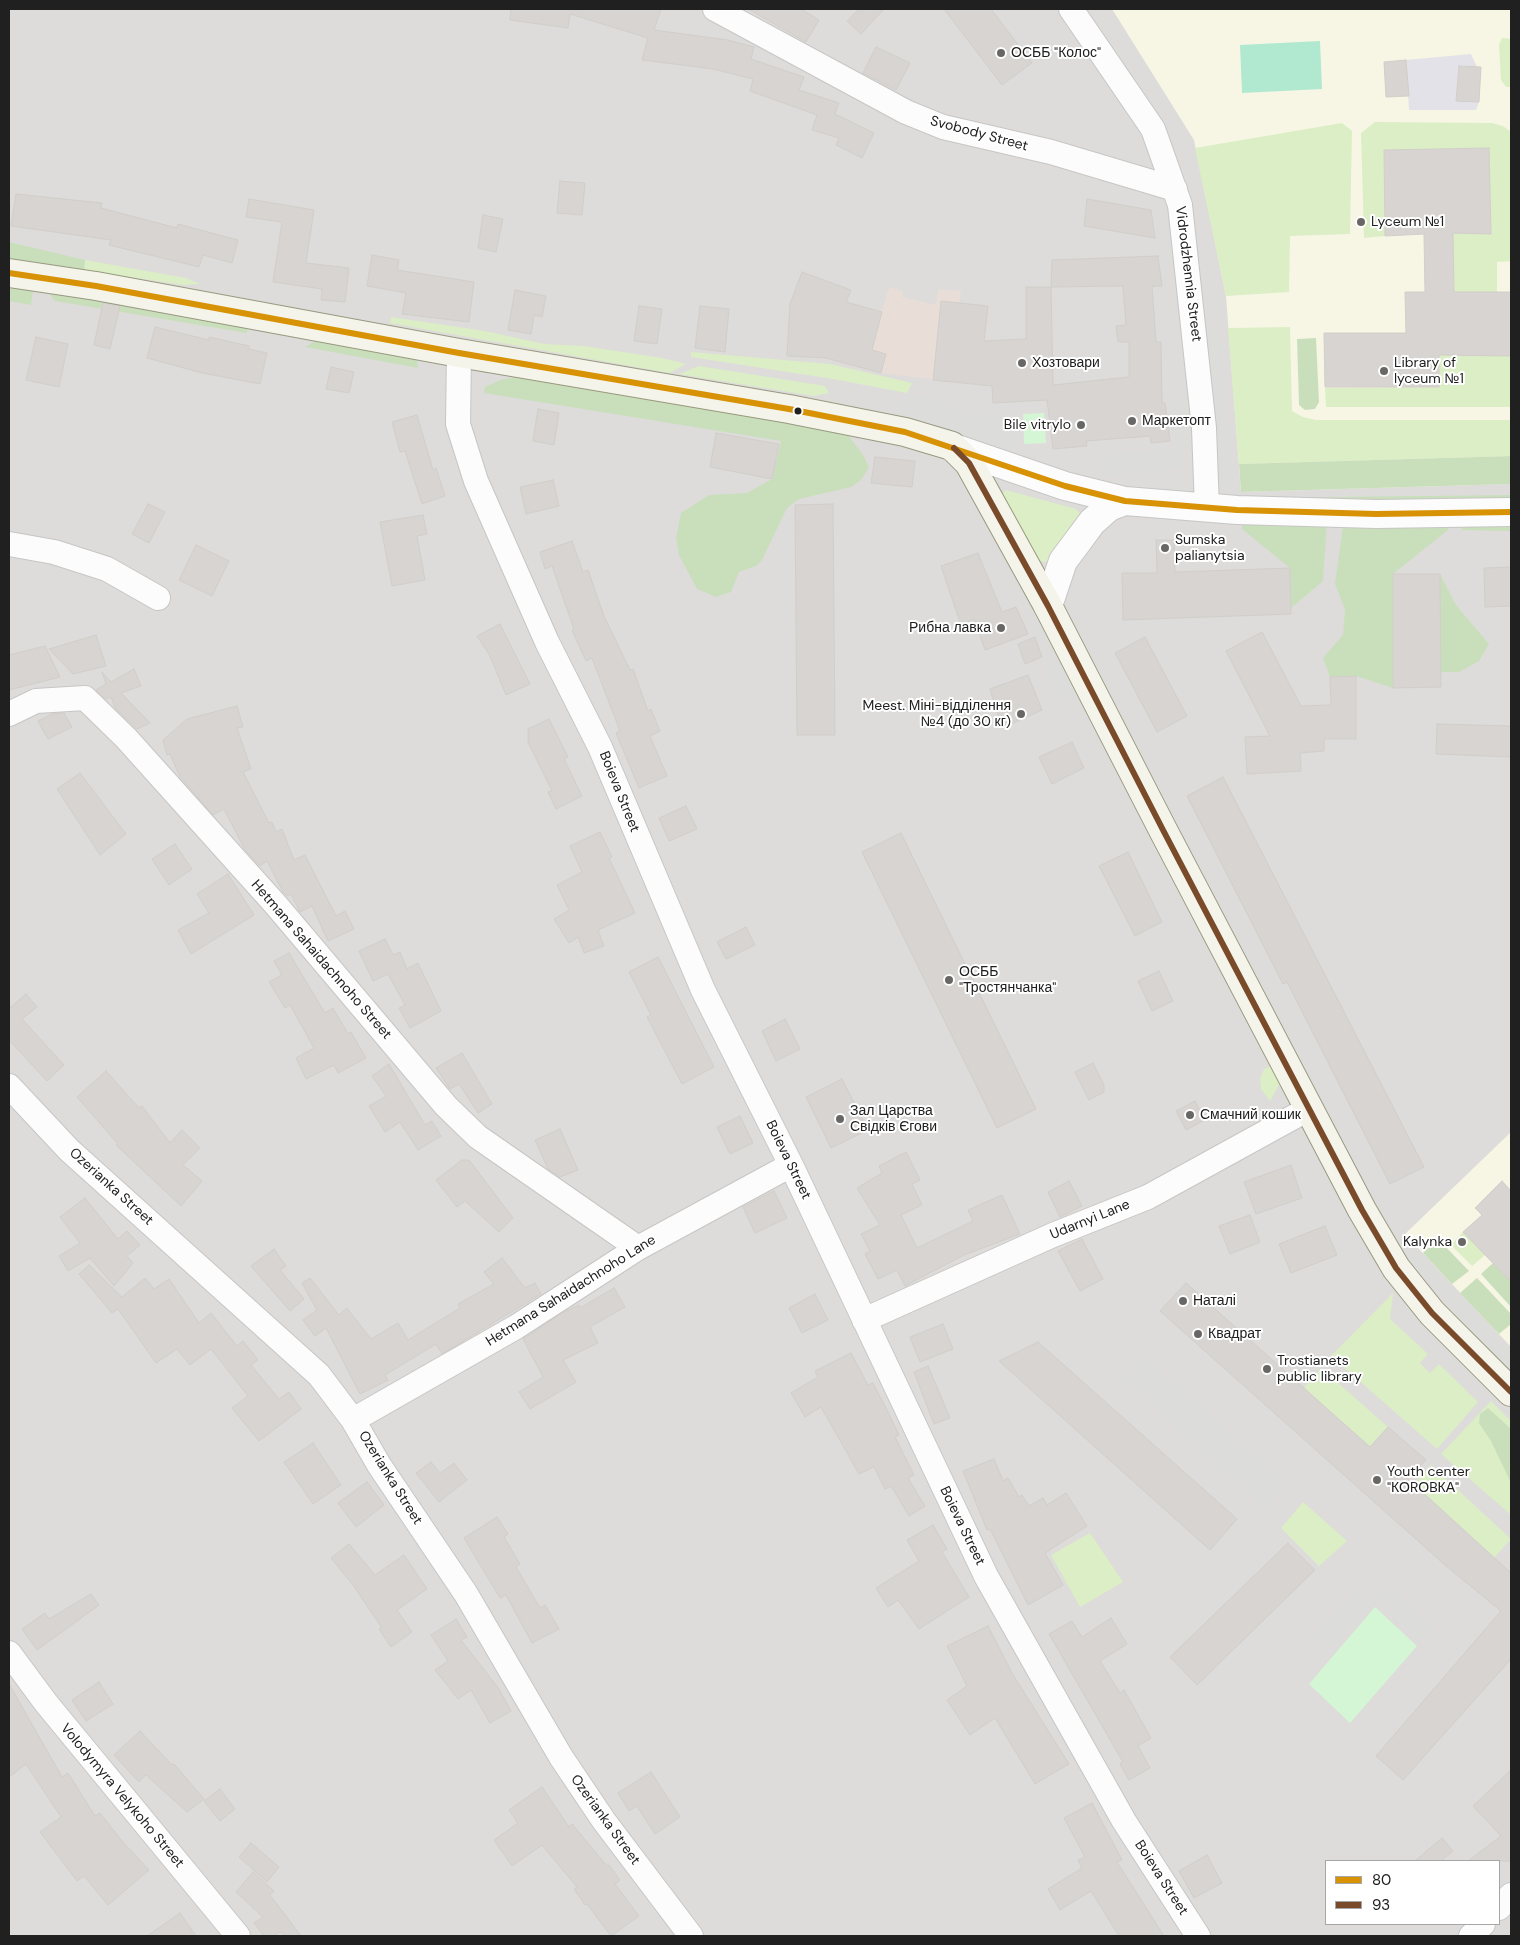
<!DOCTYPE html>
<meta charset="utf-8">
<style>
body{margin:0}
#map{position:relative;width:1520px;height:1945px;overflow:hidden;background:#eeece9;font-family:"DM Sans",sans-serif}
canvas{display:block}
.frame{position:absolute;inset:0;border:10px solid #202020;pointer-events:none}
.legend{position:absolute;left:1325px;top:1860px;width:175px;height:65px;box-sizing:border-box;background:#fff;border:1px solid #a6a6a6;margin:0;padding:6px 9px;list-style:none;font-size:15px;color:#202020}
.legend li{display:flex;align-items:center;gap:10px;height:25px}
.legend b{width:25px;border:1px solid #a6a6a6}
</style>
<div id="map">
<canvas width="1520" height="1945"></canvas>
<div class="frame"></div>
<ul class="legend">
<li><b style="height:6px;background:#d79205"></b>80</li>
<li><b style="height:6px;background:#7a4b2a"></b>93</li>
</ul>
</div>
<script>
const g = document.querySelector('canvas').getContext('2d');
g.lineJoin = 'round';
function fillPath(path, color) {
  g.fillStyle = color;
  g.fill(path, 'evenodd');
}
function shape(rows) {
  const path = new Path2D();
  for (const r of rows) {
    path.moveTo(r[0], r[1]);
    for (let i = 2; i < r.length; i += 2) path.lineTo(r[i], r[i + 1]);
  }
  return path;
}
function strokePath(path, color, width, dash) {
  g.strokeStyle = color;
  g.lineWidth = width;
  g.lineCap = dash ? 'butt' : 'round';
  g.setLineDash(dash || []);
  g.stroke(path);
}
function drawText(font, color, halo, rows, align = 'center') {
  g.font = font + ' "DM Sans",sans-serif';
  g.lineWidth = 4;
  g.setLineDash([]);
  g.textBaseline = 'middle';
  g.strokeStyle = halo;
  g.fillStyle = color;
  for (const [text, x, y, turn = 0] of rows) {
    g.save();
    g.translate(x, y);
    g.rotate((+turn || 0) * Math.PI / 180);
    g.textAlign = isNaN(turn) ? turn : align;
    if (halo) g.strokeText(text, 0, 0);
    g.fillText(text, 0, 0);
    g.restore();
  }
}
fillPath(shape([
 [9,9,1511,9,1511,1936,9,1936],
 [1326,1861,1499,1861,1499,1924,1326,1924]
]), '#dddcda');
fillPath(shape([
 [1112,9,1511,9,1511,484,1241,492,1226,296,1194,140],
 [1511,1132,1511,1347,1405,1234]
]), '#f7f6e5');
fillPath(shape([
 [1219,329,1233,489,1219,490,1204,330],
 [904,392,1019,425,1014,451,897,414],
 [1184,400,1188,447,1182,448,1184,467,1101,476,1100,456,1175,448,1170,402],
 [1027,590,1054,644,1041,644,1020,601],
 [1065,659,1082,693,1062,703,1046,668],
 [1406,1242,1511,1353,1511,1370,1397,1247],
 [1141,1355,1285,1482,1264,1507,1122,1377],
 [1387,1584,1432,1629,1420,1642,1375,1597],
 [1359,1591,1372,1603,1327,1647,1314,1635]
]), '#dcdcda');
fillPath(shape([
 [889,287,903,291,902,297,936,305,938,289,961,291,959,303,988,306,980,385,881,373,835,361,841,340,851,342,860,306,882,311]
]), '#e9ddd8');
fillPath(shape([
 [1502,38,1511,39,1511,87,1506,87,1501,80,1499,45],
 [1375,122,1492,123,1503,126,1511,132,1511,261,1497,262,1497,292,1454,292,1453,233,1491,233,1489,149,1384,150,1385,236,1364,238,1361,133],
 [1342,123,1352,131,1350,234,1290,236,1289,292,1226,296,1195,148],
 [85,260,186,278,200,284,184,285,84,270],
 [391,317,485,331,544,344,583,346,662,358,686,364,670,373,390,323],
 [1290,327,1292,411,1303,417,1316,420,1511,420,1511,456,1239,464,1228,328],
 [691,352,830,364,912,383,907,393,833,379,691,357],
 [1439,355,1511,356,1511,407,1326,407,1325,388,1438,387],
 [699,366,825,386,829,393,814,396,679,374],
 [1006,490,1076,509,1080,513,1079,520,1050,562,1044,562,1036,559,1004,498,1002,494],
 [1269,1067,1275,1069,1280,1083,1270,1101,1261,1089,1260,1079,1264,1069],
 [1463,1232,1485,1255,1472,1266,1451,1245],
 [1393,1293,1390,1319,1428,1354,1420,1363,1430,1373,1439,1364,1478,1402,1437,1449,1331,1356],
 [1321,1368,1388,1427,1370,1447,1304,1388],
 [1491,1401,1511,1421,1511,1515,1441,1454],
 [1431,1465,1511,1539,1494,1558,1414,1485],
 [1303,1502,1347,1541,1319,1566,1281,1528],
 [1090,1533,1123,1582,1080,1607,1051,1555]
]), '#dceec5');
fillPath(shape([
 [9,242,85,260,84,270,9,259],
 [9,281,34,285,31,305,9,301],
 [52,291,248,325,247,333,55,301,50,295],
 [1316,338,1319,402,1315,409,1305,410,1299,405,1297,339],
 [317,340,417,359,418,368,305,347],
 [529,376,717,408,848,435,863,455,869,467,861,480,851,487,799,499,787,508,762,560,756,566,739,572,731,592,716,597,697,589,679,555,676,538,681,513,709,495,747,493,772,479,781,441,484,393,485,387,503,379],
 [1511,456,1511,484,1241,492,1239,464],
 [1511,495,1511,505,1244,498],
 [1242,518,1327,519,1323,581,1291,608,1290,568,1242,529],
 [1511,518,1511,531,1462,530,1462,519],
 [1344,519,1448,519,1448,530,1393,574,1393,688,1356,676,1330,677,1323,658,1343,635,1345,609,1335,584],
 [1440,574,1456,605,1489,644,1479,661,1459,672,1441,672],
 [1438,1239,1469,1271,1452,1284,1423,1253],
 [1493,1263,1511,1282,1511,1307,1481,1274],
 [1477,1278,1511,1314,1511,1324,1499,1334,1460,1293],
 [1488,1408,1511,1429,1511,1483,1491,1441,1479,1423,1480,1414]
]), '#c9dfbc');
fillPath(shape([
 [1044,413,1046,443,1024,444,1023,414],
 [1375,1607,1417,1646,1350,1723,1309,1684]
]), '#d5f6d4');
fillPath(shape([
 [1320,41,1322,89,1242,93,1240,45]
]), '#b0e9cf');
fillPath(shape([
 [1471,54,1477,67,1459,66,1456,100,1479,102,1476,110,1409,110,1406,60]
]), '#e3e2e8');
const building = shape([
 [511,9,661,9,654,30,728,40,754,47,751,59,804,77,799,90,839,103,835,114,874,133,862,158,836,145,839,138,812,130,817,115,750,91,753,79,713,69,642,60,648,38,570,14,568,28,510,20,511,9],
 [748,9,801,9,819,20,806,42,748,9],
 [859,9,884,9,861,34,847,21,859,9],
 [944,9,991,9,1032,63,1002,85,944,9],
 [876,47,910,63,896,90,863,73,876,47],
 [1406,60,1409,96,1386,97,1384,62,1406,60],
 [1459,66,1481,67,1479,102,1456,101,1459,66],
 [1489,148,1491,234,1453,233,1454,292,1511,292,1511,356,1439,355,1439,387,1325,387,1324,333,1406,333,1405,292,1425,292,1424,234,1385,236,1384,150,1489,148],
 [560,181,585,183,582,215,557,213,560,181],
 [16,194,102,203,101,208,177,228,178,224,238,240,232,263,203,255,199,267,109,245,111,240,11,226,16,194],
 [249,199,314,210,306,263,349,268,345,302,321,300,322,289,273,282,282,222,246,217,249,199],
 [1087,199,1151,210,1155,238,1084,226,1087,199],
 [483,215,503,219,496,252,478,248,483,215],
 [372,255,399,260,397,270,474,282,469,322,402,314,406,293,367,286,372,255],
 [1158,256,1162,286,1152,286,1156,342,1161,342,1162,403,1165,403,1170,441,1151,443,1150,436,1086,441,1087,446,1053,449,1047,400,993,403,992,386,933,380,941,301,988,306,984,341,1026,339,1026,287,1051,287,1052,260,1158,256],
 [1123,286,1126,325,1116,326,1118,342,1129,342,1129,377,1053,385,1051,287,1123,286],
 [802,272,851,290,846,302,882,312,872,350,886,354,881,373,826,358,787,356,790,304,802,272],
 [515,290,546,296,542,317,534,315,531,334,508,330,515,290],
 [103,303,120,306,110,349,94,345,103,303],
 [639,306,662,309,657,344,634,341,639,306],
 [700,306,729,309,725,352,695,348,700,306],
 [155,327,209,340,209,337,249,346,249,349,267,353,260,384,202,373,147,358,155,327],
 [36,337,68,344,59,387,26,380,36,337],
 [331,367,354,372,349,393,326,389,331,367],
 [538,409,559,413,554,445,533,441,538,409],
 [417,415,433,470,436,468,445,496,422,504,405,451,400,452,392,422,417,415],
 [716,433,779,444,772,479,710,467,716,433],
 [875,457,915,461,912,487,871,483,875,457],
 [553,480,559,506,526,514,520,487,553,480],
 [148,504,165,512,149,543,132,534,148,504],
 [833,504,835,735,797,735,795,505,833,504],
 [423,515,427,534,417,536,425,580,392,586,380,522,423,515],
 [1156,540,1174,540,1175,572,1290,568,1291,614,1123,620,1122,573,1157,573,1156,540],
 [572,541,583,572,588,570,604,616,630,670,633,669,648,711,651,709,660,731,650,736,667,776,639,788,616,733,620,731,592,658,586,661,572,630,574,629,552,566,545,569,540,552,572,541],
 [196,545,229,561,212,596,179,580,196,545],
 [978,553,1002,612,1016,607,1028,634,985,650,974,619,961,625,941,566,978,553],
 [1511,567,1511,606,1485,607,1484,568,1511,567],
 [1393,574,1440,574,1441,687,1393,688,1393,574],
 [500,624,530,684,506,695,489,654,477,636,500,624],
 [1262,632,1301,706,1331,705,1330,677,1356,676,1356,739,1324,739,1324,751,1300,753,1301,771,1247,774,1245,737,1270,736,1226,651,1262,632],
 [96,635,106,666,73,674,49,649,96,635],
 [1035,637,1042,657,1025,664,1018,644,1035,637],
 [1145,637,1187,716,1157,732,1115,653,1145,637],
 [45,646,60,677,9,690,9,655,45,646],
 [134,669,141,686,121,693,150,723,137,729,115,708,111,697,106,699,96,690,106,684,102,672,111,682,134,669],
 [1028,675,1042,710,1002,728,990,689,1028,675],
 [237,706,243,727,237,728,251,769,243,772,269,823,272,822,276,832,282,829,294,860,305,855,336,916,345,911,354,929,328,941,312,906,300,912,291,894,287,896,283,892,267,861,260,866,245,850,224,809,213,815,180,777,170,754,167,755,163,740,187,719,237,706],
 [64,713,72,727,48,739,38,721,52,714,64,713],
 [549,719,568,757,564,759,582,796,556,809,548,792,552,791,528,742,528,729,549,719],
 [1437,724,1511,726,1511,757,1436,754,1437,724],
 [1072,742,1084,768,1052,784,1039,757,1072,742],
 [80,773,126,834,100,855,57,789,80,773],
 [1223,777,1424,1167,1390,1184,1287,982,1283,984,1187,796,1223,777],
 [686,806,697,829,669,841,659,818,686,806],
 [600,832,612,857,609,858,635,913,598,930,604,946,584,953,578,937,569,943,554,919,569,910,557,885,582,872,570,846,600,832],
 [901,833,1036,1109,997,1128,862,852,901,833],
 [175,844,192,869,169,885,152,859,175,844],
 [1128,852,1162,922,1135,936,1099,866,1128,852],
 [228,874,254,915,191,954,178,930,209,913,197,894,228,874],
 [746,927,755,945,726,959,717,942,746,927],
 [385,939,393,955,400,952,407,969,418,963,441,1011,410,1028,399,1008,405,1005,388,974,373,981,359,951,385,939],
 [289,953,325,1013,333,1008,348,1034,351,1032,366,1058,338,1073,334,1065,306,1079,296,1058,314,1048,290,1005,285,1008,269,982,282,975,274,961,289,953],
 [658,957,714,1067,682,1084,647,1017,651,1015,629,972,658,957],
 [1159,971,1173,1001,1152,1011,1138,981,1159,971],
 [26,994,37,1007,22,1019,64,1065,47,1081,9,1040,9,1005,11,1007,26,994],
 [785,1019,800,1049,776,1061,762,1031,785,1019],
 [462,1053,492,1104,478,1113,459,1084,450,1089,436,1068,462,1053],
 [1093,1063,1104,1085,1104,1092,1089,1100,1075,1072,1093,1063],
 [389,1064,425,1125,432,1121,441,1136,418,1150,400,1122,385,1132,369,1106,386,1096,372,1076,389,1064],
 [106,1071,139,1108,142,1106,170,1143,182,1130,200,1148,183,1165,202,1181,181,1206,116,1145,118,1144,77,1097,106,1071],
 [842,1079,868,1130,831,1148,806,1097,842,1079],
 [1195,1101,1205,1120,1186,1130,1176,1111,1195,1101],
 [740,1116,753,1143,730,1154,717,1127,740,1116],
 [560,1129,578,1170,560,1177,548,1169,535,1140,560,1129],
 [906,1152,920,1180,912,1184,922,1205,901,1215,917,1248,973,1221,968,1210,1002,1195,1020,1234,964,1255,905,1286,897,1270,878,1279,865,1254,870,1251,861,1234,880,1225,857,1188,882,1173,879,1166,906,1152],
 [462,1160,469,1160,513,1218,499,1232,465,1201,457,1207,436,1180,462,1160],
 [1291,1165,1302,1198,1256,1214,1244,1182,1291,1165],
 [1069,1181,1082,1206,1060,1217,1048,1192,1069,1181],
 [1502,1181,1511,1191,1511,1282,1463,1232,1482,1215,1475,1208,1502,1181],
 [774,1191,787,1218,755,1233,743,1207,774,1191],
 [85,1198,118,1239,127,1231,140,1245,127,1256,133,1263,114,1286,90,1258,68,1271,59,1256,80,1243,60,1217,85,1198],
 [1250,1215,1260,1242,1230,1254,1219,1226,1250,1215],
 [1325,1226,1337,1255,1291,1273,1279,1244,1325,1226],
 [1082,1239,1103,1279,1080,1291,1058,1251,1082,1239],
 [274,1249,286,1266,280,1270,304,1299,290,1311,251,1266,274,1249],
 [502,1258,525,1288,535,1283,541,1294,442,1354,436,1344,385,1375,388,1380,360,1394,326,1328,315,1336,303,1320,317,1310,302,1283,310,1278,339,1315,347,1308,371,1339,398,1323,408,1340,460,1308,458,1304,494,1284,484,1272,502,1258],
 [89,1265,122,1297,145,1278,154,1289,169,1279,199,1323,211,1313,237,1346,243,1341,258,1360,251,1365,279,1399,289,1392,301,1409,259,1441,232,1408,248,1396,211,1349,190,1365,177,1349,156,1363,118,1309,112,1313,79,1274,89,1265],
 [1186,1283,1370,1447,1388,1427,1426,1460,1408,1479,1511,1573,1511,1659,1403,1780,1376,1756,1501,1611,1445,1565,1160,1311,1186,1283],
 [614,1288,625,1307,590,1327,598,1343,563,1360,576,1382,530,1409,519,1392,543,1377,523,1339,562,1313,579,1305,580,1308,614,1288],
 [815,1294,828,1320,802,1333,789,1308,815,1294],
 [943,1324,953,1349,920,1362,910,1337,943,1324],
 [1038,1342,1237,1519,1210,1550,999,1361,1038,1342],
 [851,1353,868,1385,873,1383,887,1410,899,1435,895,1437,914,1475,908,1478,925,1506,909,1516,891,1486,885,1489,874,1467,859,1474,821,1407,805,1417,791,1393,818,1377,815,1371,851,1353],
 [928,1366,950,1418,934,1424,914,1372,928,1366],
 [313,1443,341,1485,313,1504,284,1462,313,1443],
 [994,1459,1003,1481,1008,1478,1019,1497,1022,1495,1029,1506,1043,1498,1047,1505,1066,1493,1087,1526,1045,1553,1063,1585,1028,1605,990,1529,987,1530,963,1471,994,1459],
 [431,1462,440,1473,454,1463,467,1480,439,1502,416,1473,431,1462],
 [367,1482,384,1505,356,1527,338,1503,367,1482],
 [497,1517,508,1534,504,1537,520,1564,516,1567,540,1608,545,1605,559,1629,532,1643,506,1595,500,1598,464,1538,497,1517],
 [933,1525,947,1549,942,1552,969,1597,919,1629,898,1600,888,1607,876,1588,919,1561,907,1540,933,1525],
 [1288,1543,1315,1570,1197,1685,1170,1657,1288,1543],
 [349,1544,375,1575,404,1555,427,1589,397,1610,412,1632,391,1647,379,1629,382,1628,353,1585,331,1558,349,1544],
 [91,1594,99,1605,37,1650,22,1629,45,1613,49,1619,91,1594],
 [1111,1618,1127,1644,1100,1661,1120,1693,1124,1690,1151,1738,1138,1746,1150,1768,1129,1780,1120,1764,1123,1762,1049,1634,1072,1621,1082,1637,1111,1618],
 [456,1619,467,1637,461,1640,499,1689,511,1711,490,1723,471,1690,458,1699,435,1670,448,1661,431,1635,456,1619],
 [988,1626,1012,1673,1069,1764,1035,1784,995,1718,970,1735,947,1700,967,1686,947,1646,988,1626],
 [99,1682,113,1704,86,1721,72,1700,99,1682],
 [9,1684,62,1777,68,1773,95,1816,100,1813,121,1840,149,1870,108,1905,84,1876,77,1881,40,1832,61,1817,26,1764,9,1777,9,1684],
 [140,1731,172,1765,174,1764,204,1799,187,1812,146,1775,139,1782,114,1755,140,1731],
 [1511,1770,1511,1861,1468,1861,1501,1836,1473,1806,1511,1770],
 [651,1772,680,1817,655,1834,637,1806,629,1811,618,1793,651,1772],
 [542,1787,569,1827,572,1824,607,1866,609,1865,620,1880,615,1884,639,1916,611,1936,587,1904,585,1905,574,1889,577,1887,542,1845,512,1866,494,1840,518,1823,509,1810,542,1787],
 [220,1789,235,1809,220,1821,204,1801,220,1789],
 [1092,1803,1122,1860,1117,1862,1164,1936,1119,1936,1091,1891,1060,1910,1048,1889,1082,1868,1078,1860,1085,1857,1064,1818,1092,1803],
 [1442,1838,1453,1851,1441,1861,1415,1861,1442,1838],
 [251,1843,279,1867,267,1882,239,1857,251,1843],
 [1207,1855,1222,1883,1194,1898,1179,1871,1207,1855],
 [253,1872,274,1891,270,1895,301,1936,285,1936,280,1932,274,1936,264,1936,254,1923,263,1917,236,1892,253,1872],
 [180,1913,196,1936,147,1936,180,1913]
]);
fillPath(building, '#d7d4d1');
strokePath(building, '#d2ceca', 1);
const minor = shape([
 [715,9,906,112,943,127,1051,152,1175,189],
 [1071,9,1153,129,1180,205,1204,428,1207,508],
 [459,353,458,424,476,481,547,642,600,747,703,990,791,1165,986,1576,1124,1821,1198,1936],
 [9,544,54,552,107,569,158,598],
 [9,714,36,701,85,698,126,738,276,905,446,1106,478,1137,638,1248],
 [9,1086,69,1150,319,1375,353,1420,379,1465,466,1594,561,1757,604,1821,691,1936],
 [864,1320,1053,1235,1148,1197,1310,1108],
 [353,1420,516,1327,638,1248,791,1165],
 [9,1653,46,1703,238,1936],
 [1499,1908,1511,1895],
 [1471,1936,1483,1924]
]);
const tertiary = shape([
 [954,448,1065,486,1125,501,1237,510,1376,514,1511,512],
 [1048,606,1063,561,1078,541,1092,522,1109,507,1125,501]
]);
const secondary = shape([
 [9,273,96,286,459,353,789,409,905,432,952,446,969,463,1048,606,1163,830,1362,1210,1396,1268,1432,1313,1511,1392]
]);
strokePath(minor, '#c7c6c5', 26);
strokePath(tertiary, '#c7c6c5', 30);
strokePath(secondary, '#98997f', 30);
strokePath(minor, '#fcfcfc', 24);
strokePath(tertiary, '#fcfcfc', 28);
strokePath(secondary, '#f5f4eb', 28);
strokePath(shape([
 [9,273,96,286,459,353,789,409,905,432,1065,486,1125,501,1237,510,1376,514,1511,512]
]), '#d79205', 6);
strokePath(shape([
 [954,448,969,463,1048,606,1163,830,1362,1210,1396,1268,1432,1313,1511,1392]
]), '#7a4b2a', 6);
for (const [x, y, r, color] of [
 [1001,53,5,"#686766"],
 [1361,222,5,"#686766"],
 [1022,363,5,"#686766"],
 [1384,371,5,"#686766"],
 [798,411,4.5,"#202020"],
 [1132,421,5,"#686766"],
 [1081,425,5,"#686766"],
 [1165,548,5,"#686766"],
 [1001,628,5,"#686766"],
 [1021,714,5,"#686766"],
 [949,980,5,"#686766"],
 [1190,1115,5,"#686766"],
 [840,1119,5,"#686766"],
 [1462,1242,5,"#686766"],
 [1183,1301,5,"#686766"],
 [1198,1334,5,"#686766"],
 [1267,1369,5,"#686766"],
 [1377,1480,5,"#686766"]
]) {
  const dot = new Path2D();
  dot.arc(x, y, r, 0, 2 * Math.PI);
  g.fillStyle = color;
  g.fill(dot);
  strokePath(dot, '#fff', 2);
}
drawText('14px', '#202020', '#fff', [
 ["ОСББ \"Колос\"",1011,53],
 ["Lyceum №1",1371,222],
 ["Хозтовари",1032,363],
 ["Library of",1394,363],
 ["lyceum №1",1394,379],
 ["Маркетопт",1142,421],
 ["Bile vitrylo",1071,425,"right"],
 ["Sumska",1175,540],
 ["palianytsia",1175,556],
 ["Рибна лавка",991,628,"right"],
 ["Meest. Міні-відділення",1011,706,"right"],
 ["№4 (до 30 кг)",1011,722,"right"],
 ["ОСББ",959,972],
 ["\"Тростянчанка\"",959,988],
 ["Зал Царства",850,1111],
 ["Свідків Єгови",850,1127],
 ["Смачний кошик",1200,1115],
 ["Kalynka",1452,1242,"right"],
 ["Наталі",1193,1301],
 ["Квадрат",1208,1334],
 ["Trostianets",1277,1361],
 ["public library",1277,1377],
 ["Youth center",1387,1472],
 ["\"КОRОBКА\"",1387,1488]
], 'left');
drawText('14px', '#202020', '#fff', [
 ["Svobody Street",979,134,15],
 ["Vidrodzhennia Street",1188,274,83],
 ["Boieva Street",619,792,68],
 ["Hetmana Sahaidachnoho Street",321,960,49],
 ["Boieva Street",788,1160,64],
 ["Ozerianka Street",111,1187,42],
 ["Udarnyi Lane",1090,1220,-22],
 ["Hetmana Sahaidachnoho Lane",571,1291,-32],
 ["Ozerianka Street",390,1478,58],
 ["Boieva Street",962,1526,64],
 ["Volodymyra Velykoho Street",122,1796,50],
 ["Ozerianka Street",605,1820,54],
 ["Boieva Street",1161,1878,57]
]);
</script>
